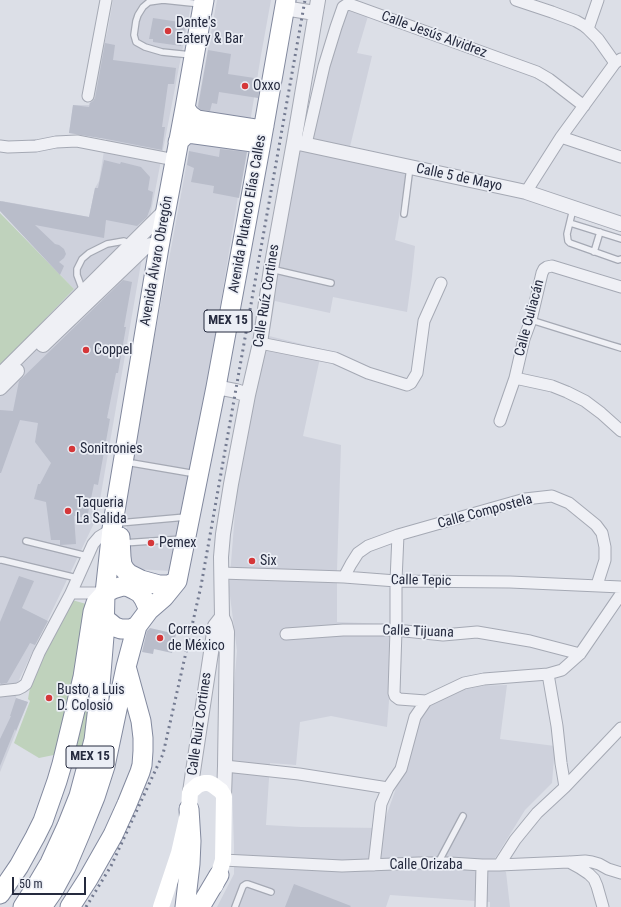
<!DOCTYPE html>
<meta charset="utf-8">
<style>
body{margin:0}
#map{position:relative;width:621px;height:907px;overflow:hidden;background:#dcdfe7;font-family:"Roboto Condensed",sans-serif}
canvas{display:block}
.scale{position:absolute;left:12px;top:877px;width:74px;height:18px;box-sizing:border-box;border:2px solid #252a3e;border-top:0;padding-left:5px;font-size:12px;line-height:14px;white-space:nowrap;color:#252a3e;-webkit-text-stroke:3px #ebeef5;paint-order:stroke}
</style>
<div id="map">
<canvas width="621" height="907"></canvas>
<div class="scale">50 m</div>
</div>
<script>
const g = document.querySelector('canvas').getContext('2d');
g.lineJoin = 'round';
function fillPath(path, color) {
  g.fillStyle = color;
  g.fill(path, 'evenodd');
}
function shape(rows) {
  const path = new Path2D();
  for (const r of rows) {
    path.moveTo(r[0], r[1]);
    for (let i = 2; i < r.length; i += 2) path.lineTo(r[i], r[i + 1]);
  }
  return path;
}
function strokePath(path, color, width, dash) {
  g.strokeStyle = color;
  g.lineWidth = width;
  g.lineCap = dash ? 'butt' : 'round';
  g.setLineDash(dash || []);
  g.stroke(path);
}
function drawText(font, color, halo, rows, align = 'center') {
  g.font = font + ' "Roboto Condensed",sans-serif';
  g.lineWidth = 3.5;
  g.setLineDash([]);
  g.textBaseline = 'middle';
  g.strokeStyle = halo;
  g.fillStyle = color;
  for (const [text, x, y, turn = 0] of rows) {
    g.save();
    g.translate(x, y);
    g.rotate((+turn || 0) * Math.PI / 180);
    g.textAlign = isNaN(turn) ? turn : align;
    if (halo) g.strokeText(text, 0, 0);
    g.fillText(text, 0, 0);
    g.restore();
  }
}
fillPath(shape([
 [113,0,192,0,140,269,97,517,18,682,16,698,28,702,0,772,0,366,74,289,0,211,0,203,2,201,89,217,95,188,99,181,106,139,69,133,73,105,89,105,108,29],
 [217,0,271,0,261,55,207,387,172,571,134,569,127,558,127,536,126,505,147,378],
 [346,7,368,16,357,53,372,56,347,159,407,171,395,240,415,246,412,276,407,312,333,297,330,313,275,301,269,336,322,349,303,436,341,445,337,570,337,622,390,624,390,688,387,727,331,716,300,722,296,765,270,763,266,825,301,827,382,828,421,717,431,704,471,686,507,685,500,739,555,746,552,783,525,810,494,860,506,872,510,907,490,907,490,902,390,895,386,907,217,907,234,874,234,845,230,730,237,651,229,588,238,475,273,278,301,148]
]), '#ced1dc');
fillPath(shape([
 [0,213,74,289,1,365,0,363],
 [72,600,97,607,93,747,39,758,14,743,30,701,28,699,34,665]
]), '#bfd2bc');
fillPath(shape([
 [153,18,186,23,181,46,153,42,153,39,149,39],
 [105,43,115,45,113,60,176,68,174,84,168,84,162,127,165,127,162,150,106,139,69,133,73,105,89,107,90,103,93,101,95,98],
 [208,50,231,54,228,74,261,79,258,98,219,92,217,104,212,103,210,111,201,110,198,107],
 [220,149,247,152,239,198,213,193,214,186,191,182,194,168,187,165,189,151,219,157],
 [104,160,120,164,121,162,141,167,150,177,148,190,153,192,151,206,147,217,137,226,106,220,104,238,35,225,55,244,59,245,64,249,66,254,64,258,59,262,64,266,60,275,0,211,0,201,89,217,95,188,98,188],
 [123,280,132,282,124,327,126,327,118,373,116,373,107,418,110,419,98,485,94,484,87,518,74,516,76,544,60,545,60,540,51,540,46,502,34,499,38,484,40,484,51,463,35,442,38,423,20,420,1,473,0,473,0,410,13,411,19,381],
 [19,576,34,581,22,608,48,621,35,645,30,643,7,683,1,684,0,683,0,622],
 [150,628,176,634,172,653,154,649,153,654,142,652,147,631],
 [16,698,28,702,16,731,15,729,0,766,0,739,11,716,10,716],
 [294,884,351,906,350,907,285,907]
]), '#b9bdca');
const service = shape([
 [191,55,162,52,145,47,136,42,134,35,136,21,138,15,143,7,149,2,163,0,201,4],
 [573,209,567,234,568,241,570,243,618,260,621,259],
 [404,214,410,167],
 [570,223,621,239],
 [594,252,600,232],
 [271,269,331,283],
 [83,291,77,275,77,269,82,259,89,253,107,244,124,241,130,244],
 [531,320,611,345,621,348],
 [126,462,196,474],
 [119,523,186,517],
 [26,541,87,556],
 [123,543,182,539],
 [0,560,2,560,77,578],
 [438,863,463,816],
 [235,907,243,886,246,884,248,884,271,892]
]);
const minor = shape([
 [516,0,552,12,576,21,583,25,588,29,598,39,615,63],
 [588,29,598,0],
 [88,96,106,0],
 [561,137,621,157],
 [306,144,324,66,336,27,343,7,346,5,349,4,537,72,549,79,584,106],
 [0,146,8,147,36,146,56,142,77,141,175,160],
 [526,192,561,137,615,63,621,59],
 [260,343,335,358,368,373,407,385,411,383,417,373,424,321,441,283],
 [515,378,552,386,567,392,585,401,601,413,621,431],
 [500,421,515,378,524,339,531,320,542,273,544,269,547,267,552,266,621,287],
 [398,535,396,581,396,630,394,693,395,696,399,699,426,701],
 [221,573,344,577,396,581,510,582,621,587],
 [344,577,351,564,358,553,368,546,398,535,525,499,552,496,569,503,596,525,602,533,605,547,605,560,597,585],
 [71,593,93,544,99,537,112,529],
 [286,634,343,630,396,630,443,635,477,632,530,641,580,654],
 [548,674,557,726,561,763,565,787],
 [0,691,18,689,22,687,26,684,39,653,71,593,105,593],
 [225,766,299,774,388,788],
 [223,860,342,866,419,863,450,863,482,865,499,865,569,862,580,868,589,874,594,879,597,886,603,907],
 [570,862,585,861,592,862,599,864,608,869,621,873],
 [374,865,381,804,388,788,401,769,415,717,426,701,464,683,484,679,548,674,562,670,580,654,621,594],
 [499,865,515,840,537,813,565,787,621,728],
 [481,907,482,865]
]);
const tertiary = shape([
 [284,8,315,13],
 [294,142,526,192,621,224],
 [43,345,140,252,144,248,151,245,159,247],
 [0,375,165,211],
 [216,387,236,391,248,395],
 [0,388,17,371],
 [190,792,195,758,215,626,222,617],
 [224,796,225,766,227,632,225,624,222,617,221,557,223,534,231,484,248,395,260,343,271,269,294,142,318,0]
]);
const trunk = shape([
 [185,108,190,115,197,120,255,129,261,128,264,126],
 [178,142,184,136,188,133,253,142,257,144,260,148],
 [120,537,121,557,122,565,125,570,129,574,141,580,159,585,169,585,177,581],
 [104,618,115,627,121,629,131,629,137,626],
 [0,894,19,866,35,837,43,821,57,781,62,764,83,677,93,612,96,603,105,593,113,589,123,586,129,587,135,590,140,593,144,599,149,610],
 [23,907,34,890,50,863,67,826,79,796,94,740,99,698,104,636,105,593,112,529,159,247,185,108,204,0],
 [42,907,53,891,66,867,80,834,95,797,105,766,126,667,137,626,149,610,164,597,177,581,216,387,260,148,286,0],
 [70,907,88,879,113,835,127,804,140,772,142,765,143,751,143,738,141,721,127,670],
 [185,907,190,864,191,841,189,809],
 [200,907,219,875]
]);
strokePath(service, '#a5a9b4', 8);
strokePath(minor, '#a5a9b4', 13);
strokePath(tertiary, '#a5a9b4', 16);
strokePath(trunk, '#82899e', 21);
strokePath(service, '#eff0f5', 5.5);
strokePath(minor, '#eff0f5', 11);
strokePath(tertiary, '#eff0f5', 14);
strokePath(shape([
 [161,907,179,853,189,809,190,792,198,785,204,783,209,783,213,785,221,791,224,796,223,860,215,886]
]), '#fff', 16);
strokePath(trunk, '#fff', 19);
strokePath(shape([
 [86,907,111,866,163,754,201,586,305,0]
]), '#747b91', 3, [2, 4]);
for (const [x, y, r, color] of [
 [168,31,4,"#d53739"],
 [245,86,4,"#d53739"],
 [86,350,4,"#d53739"],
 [72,449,4,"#d53739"],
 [68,511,4,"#d53739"],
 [151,543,4,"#d53739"],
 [252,561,4,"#d53739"],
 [160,638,4,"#d53739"],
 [49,698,4,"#d53739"]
]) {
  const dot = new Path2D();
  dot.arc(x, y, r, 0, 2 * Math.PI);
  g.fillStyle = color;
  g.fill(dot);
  strokePath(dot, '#ebeef5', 1.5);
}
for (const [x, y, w] of [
 [228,321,48],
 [90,757,48]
]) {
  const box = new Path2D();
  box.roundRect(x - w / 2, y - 11, w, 22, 3);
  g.fillStyle = '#ebeef5';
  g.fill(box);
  strokePath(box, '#252a3e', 1);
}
drawText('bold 13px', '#252a3e', null, [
 ["MEX 15",228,321],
 ["MEX 15",90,757]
]);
drawText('14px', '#252a3e', '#ebeef5', [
 ["Dante's",176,23],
 ["Eatery & Bar",176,39],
 ["Oxxo",253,86],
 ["Coppel",94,350],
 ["Sonitronies",80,449],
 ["Taqueria",76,503],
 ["La Salida",76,519],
 ["Pemex",159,543],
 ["Six",260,561],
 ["Correos",168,630],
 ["de México",168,646],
 ["Busto a Luis",57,690],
 ["D. Colosio",57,706]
], 'left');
drawText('14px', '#252a3e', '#ebeef5', [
 ["Calle Jesús Alvidrez",434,35,20],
 ["Calle 5 de Mayo",459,178,12],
 ["Avenida Plutarco Elías Calles",248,214,-80],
 ["Avenida Álvaro Obregón",157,261,-80],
 ["Calle Ruíz Cortines",267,296,-81],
 ["Calle Culiacán",530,318,-75],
 ["Calle Compostela",485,512,-15],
 ["Calle Tepic",421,581,1],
 ["Calle Tijuana",418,632,2],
 ["Calle Ruiz Cortines",200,724,-82],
 ["Calle Orizaba",426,865]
]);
</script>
